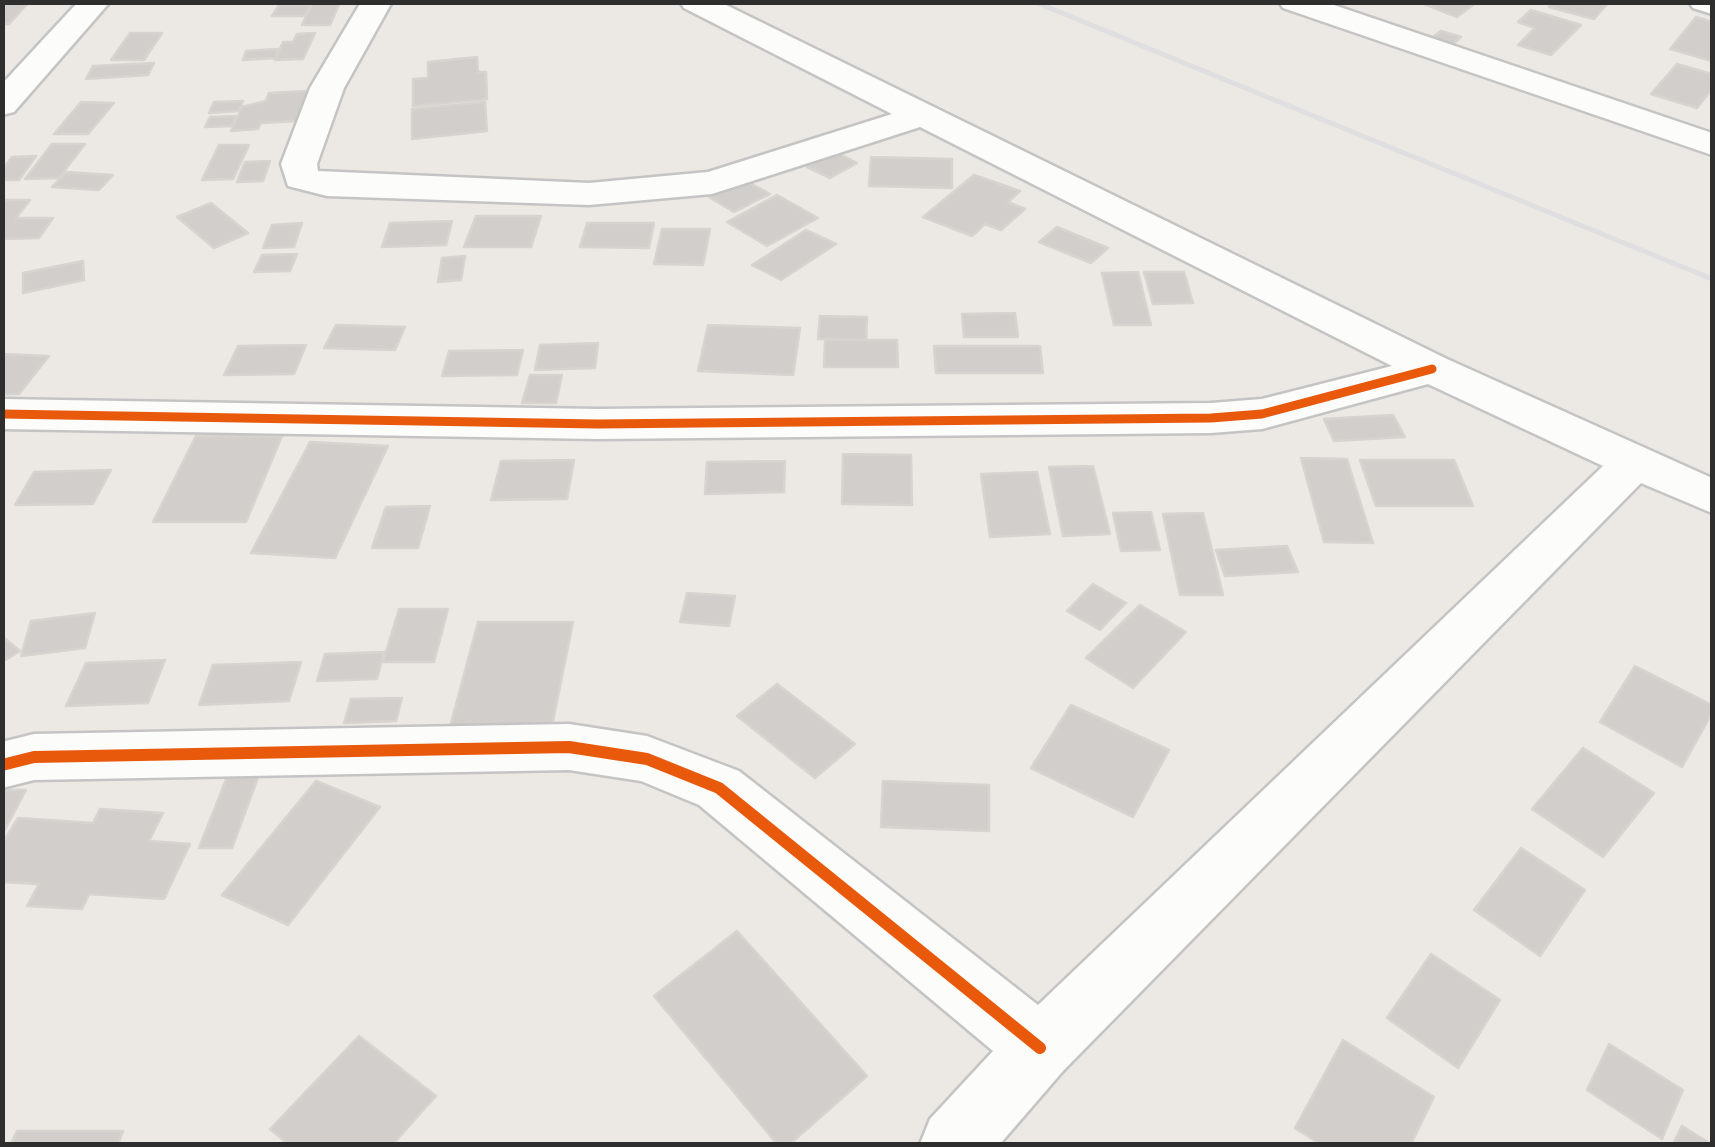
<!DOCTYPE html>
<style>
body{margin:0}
#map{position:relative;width:1715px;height:1147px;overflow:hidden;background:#ece8e4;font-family:Poppins,sans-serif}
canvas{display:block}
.frame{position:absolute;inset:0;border:5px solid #2e2e2e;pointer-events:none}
</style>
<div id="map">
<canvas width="1715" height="1147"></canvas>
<div class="frame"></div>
</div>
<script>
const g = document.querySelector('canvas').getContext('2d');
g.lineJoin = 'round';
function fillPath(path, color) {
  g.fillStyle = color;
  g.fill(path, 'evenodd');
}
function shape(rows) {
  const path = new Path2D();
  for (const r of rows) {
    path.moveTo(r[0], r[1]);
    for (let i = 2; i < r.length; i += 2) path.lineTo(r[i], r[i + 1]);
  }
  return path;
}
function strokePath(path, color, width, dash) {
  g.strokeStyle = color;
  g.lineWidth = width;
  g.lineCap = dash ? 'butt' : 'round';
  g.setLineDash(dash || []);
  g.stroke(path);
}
const building = shape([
 [2,2,29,2,9,24,2,24,2,2],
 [313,2,340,2,330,25,302,25,313,2],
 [1419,2,1477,2,1457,17,1419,2],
 [1553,2,1609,2,1594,19,1549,7,1553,2],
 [279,5,311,5,304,16,272,16,279,5],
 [1531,10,1581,25,1551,55,1518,45,1535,28,1518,22,1531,10],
 [1696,17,1712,22,1712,61,1670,49,1696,17],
 [1441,31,1461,37,1451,46,1430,39,1441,31],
 [130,33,162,33,144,60,111,60,130,33],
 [315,33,303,59,275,60,283,42,293,42,297,34,315,33],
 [278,49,276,58,243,60,246,51,278,49],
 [477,57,478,72,486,72,487,99,413,106,413,79,428,78,428,62,477,57],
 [154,63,148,75,86,79,93,66,154,63],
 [1677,64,1712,74,1712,89,1697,108,1651,94,1677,64],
 [308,91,297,121,261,123,258,129,231,131,242,107,266,101,269,93,308,91],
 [243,101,238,111,209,113,214,102,243,101],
 [81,102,114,103,88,134,54,134,81,102],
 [485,102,487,131,412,139,412,109,485,102],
 [236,116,232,126,205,127,210,117,236,116],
 [52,144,85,144,59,178,25,179,52,144],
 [219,145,249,145,233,179,202,180,219,145],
 [834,151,857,163,830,178,807,167,834,151],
 [36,156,19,180,2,180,2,170,12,157,36,156],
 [871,157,952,159,952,188,869,186,871,157],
 [270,161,263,181,237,182,245,162,270,161],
 [66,172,113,175,99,190,52,187,66,172],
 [974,175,1020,191,1008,202,1025,209,1001,230,985,224,972,236,923,217,974,175],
 [745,180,770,194,734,212,709,197,745,180],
 [777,195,818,218,767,246,727,222,777,195],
 [2,200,30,200,16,218,53,218,39,238,2,239,2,200],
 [211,203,248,233,214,248,177,217,211,203],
 [476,216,541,216,531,247,464,247,476,216],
 [452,221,446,245,382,247,390,223,452,221],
 [302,223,294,247,263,248,272,225,302,223],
 [587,223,654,223,649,248,580,247,587,223],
 [1057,227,1108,248,1091,263,1039,242,1057,227],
 [662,229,710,229,703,265,654,264,662,229],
 [806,230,836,244,781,280,752,265,806,230],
 [297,254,290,271,254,272,262,255,297,254],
 [465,256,461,280,438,282,442,258,465,256],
 [83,261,84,280,23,293,23,273,83,261],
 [1138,272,1151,325,1114,325,1102,273,1138,272],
 [1144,272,1184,272,1193,303,1153,304,1144,272],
 [1015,313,1018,337,964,337,962,314,1015,313],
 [820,316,867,317,866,340,818,339,820,316],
 [336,325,405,327,395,350,324,348,336,325],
 [708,325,800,328,793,375,698,371,708,325],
 [825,340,897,340,898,367,824,367,825,340],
 [598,343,595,368,535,370,540,345,598,343],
 [306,345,294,374,224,375,238,346,306,345],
 [934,346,1040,346,1043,373,936,373,934,346],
 [523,350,517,375,442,376,449,351,523,350],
 [2,354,49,356,19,394,2,394,2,354],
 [530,375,562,375,556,403,522,403,530,375],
 [1393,415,1405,437,1334,441,1324,419,1393,415],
 [196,436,282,436,246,522,153,522,196,436],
 [310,442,388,446,335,558,251,553,310,442],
 [843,454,911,455,912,505,842,504,843,454],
 [1301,458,1347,459,1373,543,1324,542,1301,458],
 [574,460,567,499,491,500,501,461,574,460],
 [1360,460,1454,460,1473,506,1376,506,1360,460],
 [785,461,784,492,705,494,707,462,785,461],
 [1093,466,1110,534,1063,536,1049,467,1093,466],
 [111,470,93,504,15,505,34,472,111,470],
 [1037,472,1050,534,990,537,981,474,1037,472],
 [430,506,418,548,372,548,386,507,430,506],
 [1151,512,1160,550,1121,551,1113,513,1151,512],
 [1203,513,1223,595,1180,595,1163,514,1203,513],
 [1287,546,1298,572,1225,576,1216,550,1287,546],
 [1093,584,1126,603,1100,630,1067,611,1093,584],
 [687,593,735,596,729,626,680,622,687,593],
 [1140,605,1186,632,1133,688,1086,658,1140,605],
 [399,609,448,609,434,662,383,662,399,609],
 [95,613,85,648,21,656,31,621,95,613],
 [478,622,573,622,552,726,450,727,478,622],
 [2,636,20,651,2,662,2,636],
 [384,652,377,679,317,681,325,654,384,652],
 [165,660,148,703,66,706,86,663,165,660],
 [301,662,289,701,199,705,213,665,301,662],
 [1635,666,1712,705,1712,713,1682,767,1600,722,1635,666],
 [777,684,855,744,815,778,737,716,777,684],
 [402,698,396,721,344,723,351,699,402,698],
 [1071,705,1169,750,1133,817,1031,768,1071,705],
 [1583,748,1654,793,1603,857,1532,809,1583,748],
 [229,772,260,772,232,848,199,848,229,772],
 [316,781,380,807,288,925,222,895,316,781],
 [883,781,989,785,989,831,881,827,883,781],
 [2,790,26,790,2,835,2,790],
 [100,809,163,813,149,841,190,844,164,899,89,894,82,909,27,906,39,884,2,882,2,844,18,818,93,823,100,809],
 [1521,848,1585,890,1540,956,1474,910,1521,848],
 [737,931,867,1076,790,1144,777,1144,654,996,737,931],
 [1431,954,1500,1000,1458,1068,1387,1018,1431,954],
 [359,1036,436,1096,393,1144,288,1144,270,1129,359,1036],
 [1343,1040,1434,1097,1411,1144,1320,1144,1295,1128,1343,1040],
 [1609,1044,1683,1090,1662,1139,1587,1090,1609,1044],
 [1682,1126,1711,1144,1673,1144,1682,1126],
 [17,1131,123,1131,118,1144,11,1144,17,1131]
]);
fillPath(building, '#d1cecb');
strokePath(building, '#d7d4d0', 2.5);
const street = shape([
 [78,2,110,2,14,112,2,115,2,84,78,2],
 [361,2,392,2,344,88,317,164,318,171,589,183,708,172,892,114,684,8,680,2,720,2,1447,359,1712,478,1712,513,1641,483,1063,1071,1000,1144,920,1144,930,1119,993,1051,699,805,641,781,569,770,34,780,2,788,2,742,34,734,569,724,647,736,739,771,1038,1005,1603,466,1428,384,1262,429,1211,433,598,439,2,429,2,399,598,409,1211,403,1262,399,1392,366,920,127,712,194,589,205,327,196,288,186,281,164,310,88,361,2],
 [1279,2,1325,2,1712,133,1712,155,1283,8,1279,2],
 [1689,2,1712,2,1712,14,1693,8,1689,2]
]);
strokePath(street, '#c5c4c5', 5);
fillPath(street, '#fcfcfb');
strokePath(shape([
 [1035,2,1712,279]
]), '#dfdfe1', 5);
strokePath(shape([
 [2,414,598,424,1211,418,1262,414,1432,369]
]), '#e8590c', 9);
strokePath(shape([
 [2,765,34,757,569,747,647,759,719,788,1040,1048]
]), '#e8590c', 12);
</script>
